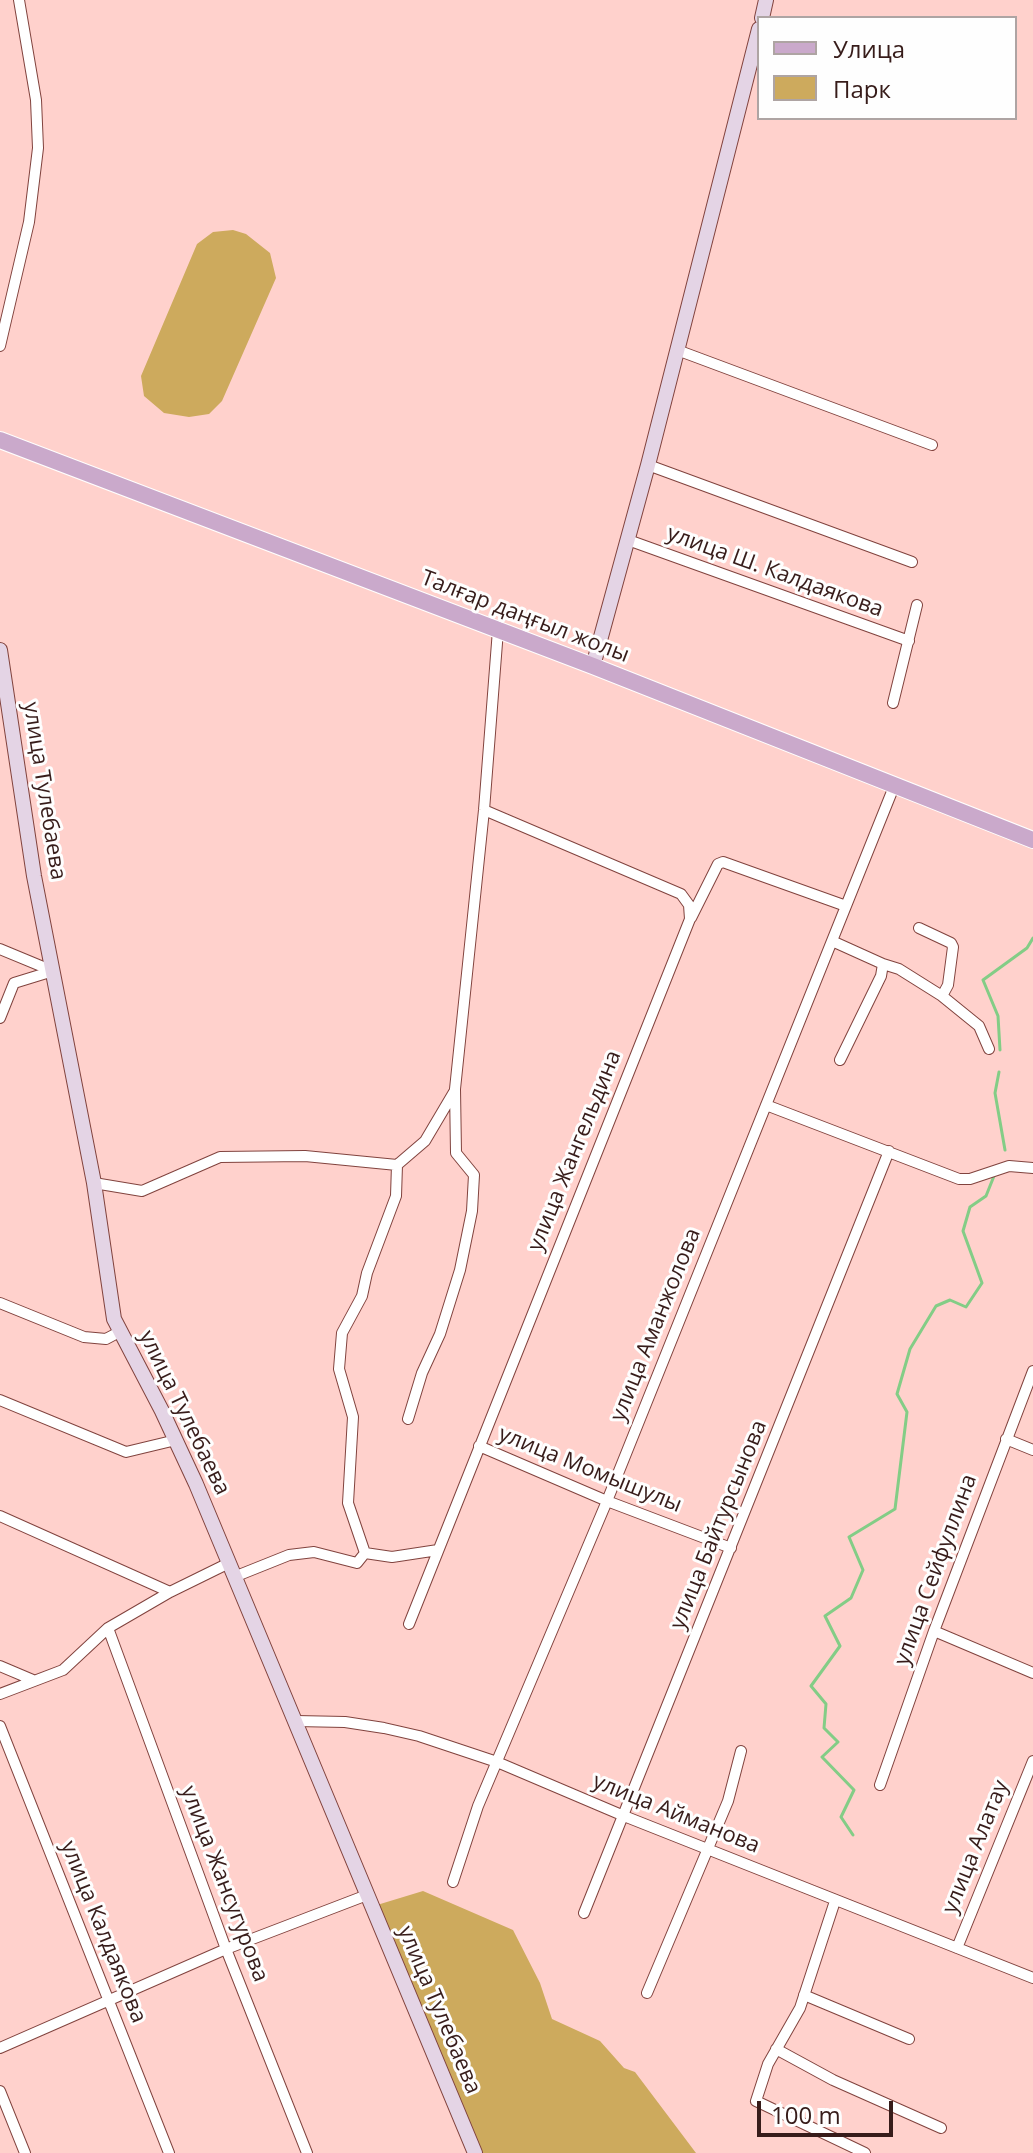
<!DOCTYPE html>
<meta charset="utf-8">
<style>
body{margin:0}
#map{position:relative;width:1033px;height:2153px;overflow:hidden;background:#ffd1cc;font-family:"Open Sans",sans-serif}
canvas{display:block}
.legend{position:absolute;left:757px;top:16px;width:260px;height:104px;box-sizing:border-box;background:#fefefe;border:2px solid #aea4a3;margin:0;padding:10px 14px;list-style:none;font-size:24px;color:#371c1a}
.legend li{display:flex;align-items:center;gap:16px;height:40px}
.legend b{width:40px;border:2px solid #aea4a3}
.scale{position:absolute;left:757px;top:2101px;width:136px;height:36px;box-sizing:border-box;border:4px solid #371c1a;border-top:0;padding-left:10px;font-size:24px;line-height:28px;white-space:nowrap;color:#371c1a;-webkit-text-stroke:6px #fefefe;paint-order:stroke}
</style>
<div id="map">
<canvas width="1033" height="2153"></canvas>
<ul class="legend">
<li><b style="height:10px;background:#caa9cb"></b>Улица</li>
<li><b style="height:22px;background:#cdaa5d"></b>Парк</li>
</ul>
<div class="scale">100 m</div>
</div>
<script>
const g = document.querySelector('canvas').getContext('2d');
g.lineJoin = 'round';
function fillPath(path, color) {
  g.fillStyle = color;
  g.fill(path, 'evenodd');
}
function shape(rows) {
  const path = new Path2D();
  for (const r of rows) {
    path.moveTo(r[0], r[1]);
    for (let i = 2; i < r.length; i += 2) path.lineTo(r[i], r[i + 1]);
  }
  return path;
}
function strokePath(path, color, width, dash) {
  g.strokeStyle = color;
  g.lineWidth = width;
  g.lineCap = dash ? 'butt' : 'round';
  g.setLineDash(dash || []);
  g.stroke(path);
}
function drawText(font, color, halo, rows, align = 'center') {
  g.font = font + ' "Open Sans",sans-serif';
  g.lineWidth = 6;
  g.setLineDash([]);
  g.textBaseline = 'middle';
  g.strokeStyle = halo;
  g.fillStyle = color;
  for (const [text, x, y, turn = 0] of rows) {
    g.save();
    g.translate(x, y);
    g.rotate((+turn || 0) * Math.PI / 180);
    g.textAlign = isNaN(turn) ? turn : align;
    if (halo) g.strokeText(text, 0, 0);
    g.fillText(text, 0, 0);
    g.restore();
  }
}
fillPath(shape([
 [233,230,246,234,270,253,276,278,222,401,209,414,189,417,164,413,144,396,141,376,197,244,213,232],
 [423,1891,513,1930,540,1983,552,2019,600,2041,624,2068,635,2072,696,2153,481,2153,377,1905]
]), '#cdaa5d');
strokePath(shape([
 [1000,1050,998,1016,983,980,1027,948,1033,938],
 [999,1072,995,1093,1005,1150],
 [853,1835,841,1817,854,1790,822,1757,838,1742,824,1728,826,1704,811,1686,840,1646,825,1616,851,1598,863,1570,849,1537,895,1509,907,1412,897,1394,910,1349,936,1306,950,1300,966,1307,982,1283,963,1231,970,1207,986,1196,994,1176]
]), '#83cd86', 3);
const street = shape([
 [0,346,29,222,38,148,36,100,19,0],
 [677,350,932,445],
 [648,465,912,562],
 [628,540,909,641],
 [893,703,917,605],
 [691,918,718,864,723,862,846,906],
 [832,941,883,964,881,976,840,1060],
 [0,949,53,971],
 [883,964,899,969,942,996,948,985,953,947,951,943,919,928],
 [942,996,979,1026,989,1049],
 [0,1018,14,983,53,971],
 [766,1105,959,1179,970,1179,1009,1166,1033,1168],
 [397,1165,425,1141,454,1092],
 [94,1183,142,1191,220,1157,305,1156,397,1165,396,1196,367,1273,362,1296,342,1333,339,1369,353,1417,348,1503,365,1553,357,1563,314,1552,289,1555,234,1577],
 [0,1303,84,1337,106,1339,121,1331],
 [0,1400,126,1452,176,1440],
 [408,1419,422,1373,440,1334,460,1270,472,1211,474,1175,456,1153,455,1089,484,810,498,630],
 [1006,1439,1033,1450],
 [479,1446,607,1501,731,1548],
 [0,1516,170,1592],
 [365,1553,392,1557,438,1550],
 [409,1624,690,919,689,905,681,894,484,810],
 [108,1628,226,1949,307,2153],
 [934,1631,1033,1673],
 [0,1666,33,1680],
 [0,1694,63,1670,108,1628,170,1592,229,1563],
 [296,1721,345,1722,384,1728,419,1736,497,1762,624,1816,1033,1978],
 [0,1726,169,2153],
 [880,1785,934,1631,1033,1371],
 [453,1882,478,1806,607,1501,895,784],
 [835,1901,800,2008,768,2064,756,2101,865,2153],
 [584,1913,889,1151],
 [957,1948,1033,1761],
 [647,1993,728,1801,741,1751],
 [804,1995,909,2039],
 [0,2048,226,1949,367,1895],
 [776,2049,833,2080,941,2128],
 [0,2091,25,2153]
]);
const secondary = shape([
 [762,18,766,0],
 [0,650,34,876,94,1183,114,1319,162,1411,196,1484,475,2153],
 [593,666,648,465,759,29]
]);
const primary = shape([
 [0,440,593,666,1033,840]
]);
strokePath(street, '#81433e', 12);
strokePath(secondary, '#81433e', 16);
strokePath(primary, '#fff', 18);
strokePath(street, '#fff', 10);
strokePath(secondary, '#e4d4e5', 14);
strokePath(primary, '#caa9cb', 16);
drawText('22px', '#371c1a', '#fefefe', [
 ["улица Ш. Калдаякова",775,572,20],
 ["Талғар даңғыл жолы",525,617,21],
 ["улица Тулебаева",44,791,81],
 ["улица Жангельдина",575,1151,-68],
 ["улица Аманжолова",656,1325,-68],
 ["улица Тулебаева",184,1413,64],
 ["улица Момышулы",590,1470,22],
 ["улица Байтурсынова",719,1525,-68],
 ["улица Сейфуллина",936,1570,-70],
 ["улица Айманова",676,1814,22],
 ["улица Алатау",976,1847,-68],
 ["улица Жансугурова",224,1884,69],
 ["улица Калдаякова",103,1932,68],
 ["улица Тулебаева",439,2010,67]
]);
</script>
